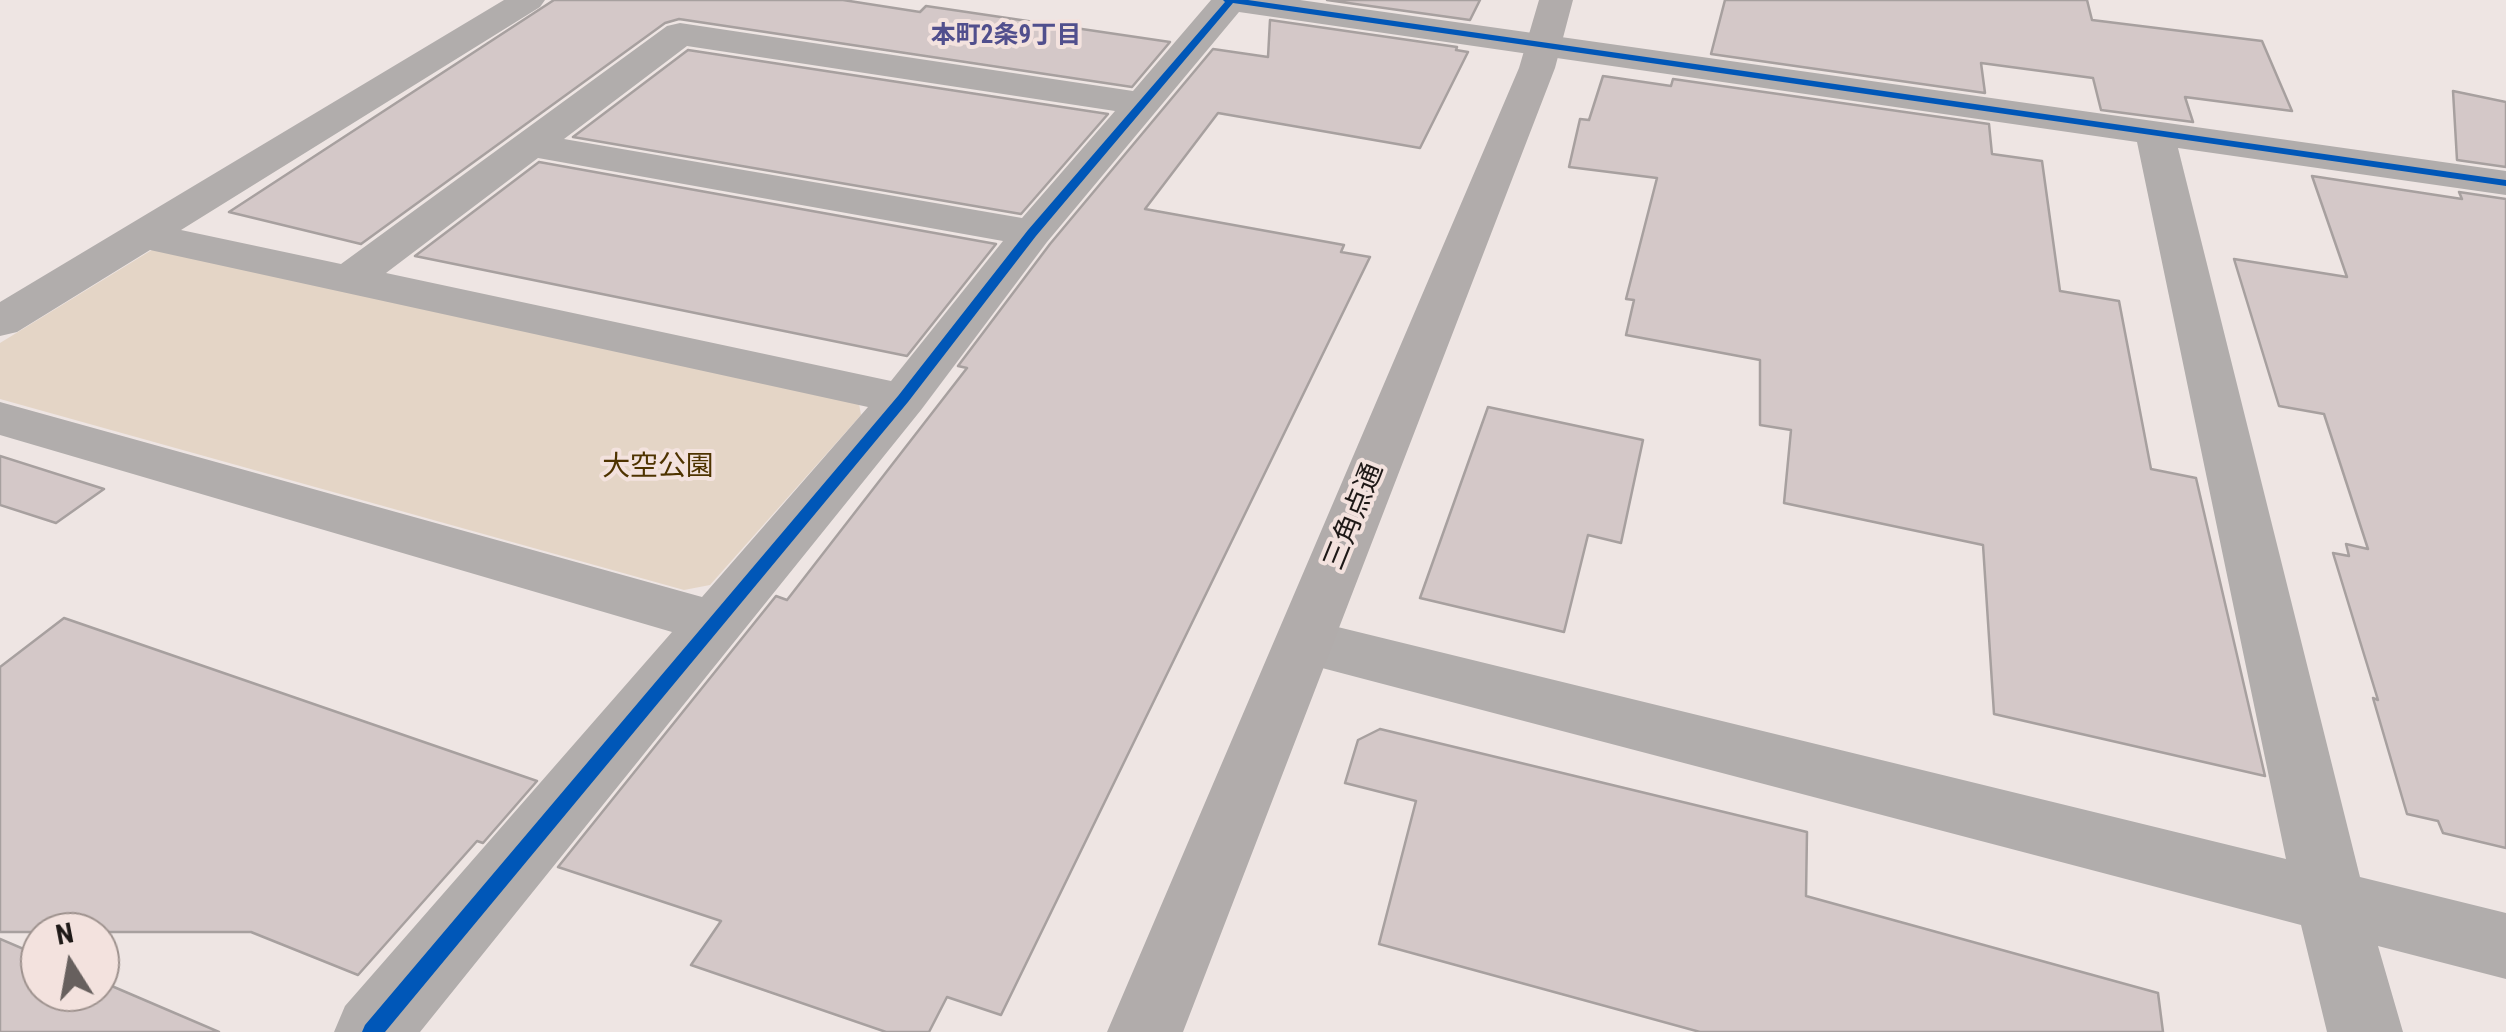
<!DOCTYPE html>
<meta charset="utf-8">
<style>
body{margin:0}
#map{position:relative;width:2506px;height:1032px;overflow:hidden;background:#eee5e3;font-family:"Roboto Condensed",sans-serif}
canvas{display:block}
.north{position:absolute;left:20px;top:912px;width:100px;height:100px;box-sizing:border-box;background:#f3e2de;border:2px solid #9e928e;border-radius:50%;rotate:349deg;font-size:28px;font-weight:700;line-height:40px;text-align:center;color:#1e1917}
.north::after{content:'';display:block;margin:auto;width:35px;height:45px;background:#67605e;clip-path:polygon(50% 0,100% 100%,50% 72%,0 100%)}
</style>
<div id="map">
<canvas width="2506" height="1032"></canvas>
<div class="north">N</div>
</div>
<script>
const g = document.querySelector('canvas').getContext('2d');
g.lineJoin = 'round';
function fillPath(path, color) {
  g.fillStyle = color;
  g.fill(path, 'evenodd');
}
function shape(rows) {
  const path = new Path2D();
  for (const r of rows) {
    path.moveTo(r[0], r[1]);
    for (let i = 2; i < r.length; i += 2) path.lineTo(r[i], r[i + 1]);
  }
  return path;
}
function strokePath(path, color, width, dash) {
  g.strokeStyle = color;
  g.lineWidth = width;
  g.lineCap = dash ? 'butt' : 'round';
  g.setLineDash(dash || []);
  g.stroke(path);
}
function drawText(font, color, halo, rows, align = 'center') {
  g.font = font + ' "Roboto Condensed","Noto Sans JP",sans-serif';
  g.lineWidth = 8;
  g.setLineDash([]);
  g.textBaseline = 'middle';
  g.strokeStyle = halo;
  g.fillStyle = color;
  for (const [text, x, y, turn = 0] of rows) {
    g.save();
    g.translate(x, y);
    g.rotate((+turn || 0) * Math.PI / 180);
    g.textAlign = isNaN(turn) ? turn : align;
    if (halo) g.strokeText(text, 0, 0);
    g.fillText(text, 0, 0);
    g.restore();
  }
}
fillPath(shape([
 [155,248,858,398,861,415,710,585,684,590,0,399,0,343]
]), '#e4d5c6');
const building = shape([
 [554,0,843,0,920,12,926,6,1170,42,1132,87,679,19,665,23,361,244,229,212,554,0],
 [1327,0,1480,0,1470,20,1327,0],
 [1725,0,2087,0,2092,20,2262,41,2292,111,2185,97,2193,122,2101,110,2093,78,1981,63,1985,93,1711,54,1725,0],
 [1270,20,1457,47,1456,50,1468,52,1420,148,1218,113,1145,209,1344,245,1341,252,1370,257,1001,1015,947,997,929,1032,886,1032,691,965,721,921,558,867,776,596,787,600,967,368,958,366,1050,244,1213,49,1268,57,1270,20],
 [688,50,1108,114,1021,214,573,137,688,50],
 [1603,76,1671,86,1673,79,1989,124,1992,154,2042,161,2060,291,2119,301,2151,469,2196,478,2265,776,1994,714,1983,545,1784,503,1791,430,1760,425,1760,360,1626,335,1634,300,1626,299,1657,178,1569,167,1580,119,1589,120,1603,76],
 [2453,91,2506,102,2506,167,2457,160,2453,91],
 [539,162,996,244,907,356,415,256,539,162],
 [2312,176,2462,199,2459,192,2506,199,2506,848,2443,833,2438,821,2407,814,2373,698,2378,700,2333,553,2349,556,2346,544,2368,549,2324,414,2279,406,2234,259,2347,277,2312,176],
 [1488,407,1643,440,1621,543,1588,535,1564,632,1420,598,1488,407],
 [0,456,104,489,56,523,0,505,0,456],
 [64,618,537,781,483,843,477,841,358,975,251,932,0,932,0,667,64,618],
 [1380,729,1807,832,1806,896,2158,993,2163,1032,1700,1032,1379,944,1416,801,1345,783,1358,740,1380,729],
 [0,939,40,956,40,992,100,992,100,981,219,1032,0,1032,0,939]
]);
fillPath(building, '#d4c8c8');
strokePath(building, '#a7a09f', 2.5);
fillPath(shape([
 [504,0,545,0,540,7,181,230,341,264,667,26,680,23,1133,91,1211,0,1300,0,2506,171,2506,195,2178,148,2360,877,2506,913,2506,979,2378,946,2403,1032,2327,1032,2301,925,1284,658,1275,642,1284,626,1305,619,2286,859,2137,142,1239,12,1047,242,921,410,420,1032,334,1032,345,1006,672,632,0,435,0,402,702,597,868,407,150,250,17,332,0,336,0,302,504,0],
 [687,46,1115,111,1022,218,564,139,687,46],
 [538,158,1003,241,891,381,386,273,538,158]
]), '#b1adac');
fillPath(shape([
 [1539,0,1573,0,1555,68,1183,1032,1107,1032,1519,68,1539,0]
]), '#b1acab');
fillPath(shape([
 [1223,0,1248,0,2506,180,2506,186,1233,3,1036,236,908,402,385,1032,362,1032,365,1025,898,396,1028,230,1225,2,1223,0]
]), '#0057b8');
drawText('bold 25px', '#514f8d', '#f3e2de', [
 ["本町2条9丁目",1006,37]
]);
drawText('28px', '#4e3300', '#f3e2de', [
 ["大空公園",658,468]
]);
drawText('28px', '#1e1917', '#f3e2de', [
 ["三角点通",1355,517,-68]
]);
</script>
